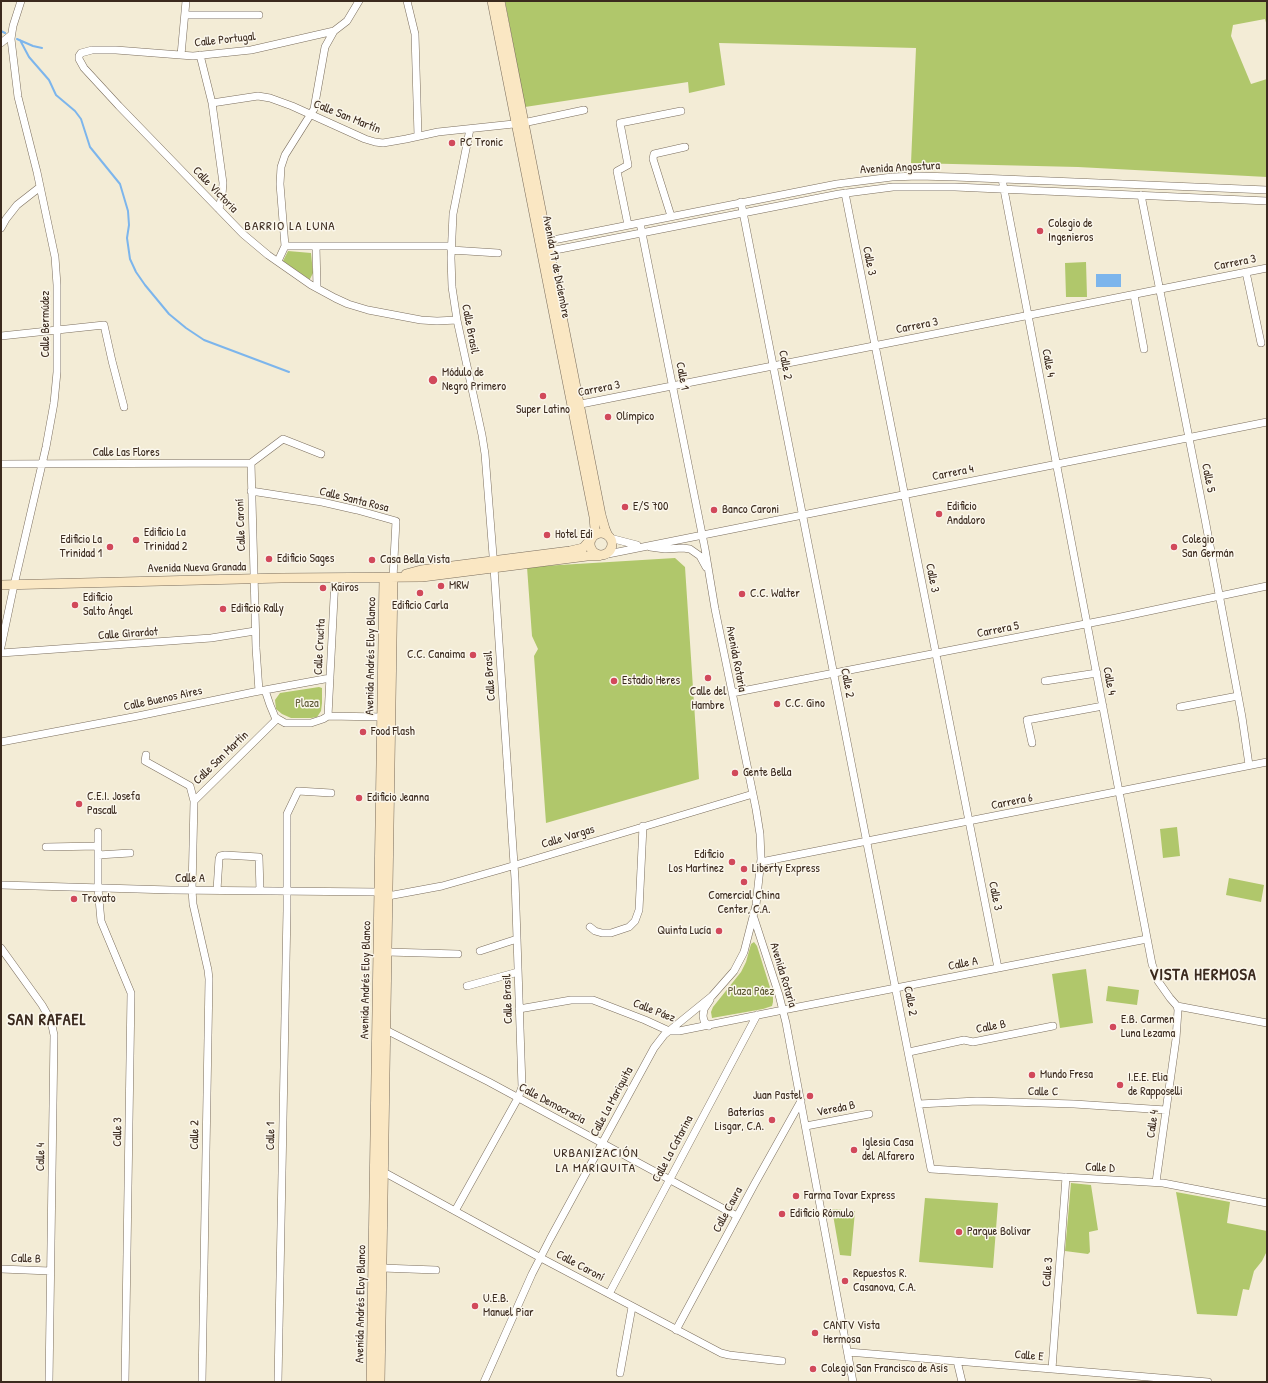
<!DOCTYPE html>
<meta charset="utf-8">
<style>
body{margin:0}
#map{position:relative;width:1268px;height:1383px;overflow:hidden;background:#f3ecd6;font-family:"Patrick Hand",sans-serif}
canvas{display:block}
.frame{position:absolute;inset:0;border:2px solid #3b2a1e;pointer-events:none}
</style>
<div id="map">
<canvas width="1268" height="1383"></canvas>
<div class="frame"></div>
</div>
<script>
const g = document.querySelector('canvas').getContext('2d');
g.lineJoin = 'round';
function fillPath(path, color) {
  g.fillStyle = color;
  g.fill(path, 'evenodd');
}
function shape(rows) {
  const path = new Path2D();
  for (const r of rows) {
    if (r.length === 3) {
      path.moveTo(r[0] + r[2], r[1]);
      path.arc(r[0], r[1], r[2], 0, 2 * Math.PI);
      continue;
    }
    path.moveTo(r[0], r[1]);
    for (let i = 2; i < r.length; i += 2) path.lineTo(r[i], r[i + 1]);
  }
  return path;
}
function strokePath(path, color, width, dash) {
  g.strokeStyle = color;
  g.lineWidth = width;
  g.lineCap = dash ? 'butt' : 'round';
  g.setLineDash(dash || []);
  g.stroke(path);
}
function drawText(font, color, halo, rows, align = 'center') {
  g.font = font + ' "Patrick Hand",sans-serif';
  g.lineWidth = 3;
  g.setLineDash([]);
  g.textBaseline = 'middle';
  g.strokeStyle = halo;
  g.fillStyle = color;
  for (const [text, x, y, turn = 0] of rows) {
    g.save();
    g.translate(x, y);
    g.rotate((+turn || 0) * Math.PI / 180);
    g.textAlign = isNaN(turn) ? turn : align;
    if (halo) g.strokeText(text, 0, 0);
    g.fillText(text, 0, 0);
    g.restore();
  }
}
fillPath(shape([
 [505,1,1267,1,1267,26,1265,19,1233,25,1231,36,1251,84,1267,79,1267,177,1078,167,911,163,916,48,719,43,725,85,689,93,688,82,525,107],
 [288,251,311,253,313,273,310,279,309,279,283,261],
 [1086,262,1087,297,1066,297,1065,263],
 [675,558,685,567,699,779,546,823,534,656,538,649,532,636,527,567],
 [319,687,322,688,322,703,321,711,317,717,311,718,291,718,282,714,276,709,275,700,280,693],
 [1177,827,1180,856,1163,858,1160,829],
 [1229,878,1264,885,1261,902,1226,895],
 [754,942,757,946,773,997,773,1002,772,1006,763,1009,712,1018,711,1012,713,1007,741,972,746,962,751,944],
 [1086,969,1093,1023,1060,1028,1052,974],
 [1108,986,1139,990,1137,1005,1106,1001],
 [1071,1183,1091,1185,1098,1230,1089,1232,1090,1252,1088,1254,1065,1251],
 [1176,1192,1230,1202,1227,1223,1267,1231,1267,1251,1262,1261,1254,1271,1249,1290,1243,1289,1237,1316,1197,1314],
 [925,1198,998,1203,993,1268,919,1262],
 [832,1209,855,1211,851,1256,840,1255]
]), '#b0c76b');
fillPath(shape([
 [1096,274,1121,274,1121,287,1096,287]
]), '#7cb5ec');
strokePath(shape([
 [1,31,5,33],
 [17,39,33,46,42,48],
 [20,40,29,57,49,80,56,95,75,111,81,119,90,147,120,184,128,211,129,225,127,238,130,259,136,272,145,285,169,314,186,328,204,340,289,372]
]), '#7cb5ec', 2);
const street = shape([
 [359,1,347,21,334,31,251,50,193,56,116,50,92,50,81,53,79,56,79,59,84,68,119,106,243,234,268,255,311,285,335,298,348,304,368,310,421,320,437,321,457,320],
 [407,1,415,34,418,136],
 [185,15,259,15],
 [1,43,11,35],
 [181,55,186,1],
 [200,55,212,103,223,183,222,195,219,209],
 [212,103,258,96,270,98,292,106,365,139,375,142,383,143,406,139,438,132,523,123,584,110],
 [1002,179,1152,964,1158,981,1170,998,1177,1006,1178,1010,1176,1039,1156,1182],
 [845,193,998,968],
 [1141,195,1205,519,1242,717,1249,765],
 [741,202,931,1169,1163,1183,1267,1203],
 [671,216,653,159,654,154,685,147],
 [628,225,617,171,628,165,620,123,681,111],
 [1,228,6,219,17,205,40,187],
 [543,242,837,184,892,177,918,176,955,177,1267,190],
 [285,246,451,246],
 [316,246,317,288],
 [451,250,498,253],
 [545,252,839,194,893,187,955,187,1267,201],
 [278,261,285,246,280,184,281,167,285,155,314,109,325,47,334,31],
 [1246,272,1261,343],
 [1134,295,1144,349],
 [1,336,104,325,112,361,124,407],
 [576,405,1267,268],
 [251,463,256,648,259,691],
 [251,463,283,439,321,454],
 [1,464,251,463],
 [251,491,322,502,357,510,396,521,393,578],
 [610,538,637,545],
 [650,547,665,549,683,548,690,549,700,556,706,567],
 [608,554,1267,422],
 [1,647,14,585,46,447,54,403,57,372,57,285,55,257,37,172,18,97,11,39,13,26,21,1],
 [1,653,211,638,255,631],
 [1045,681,1097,673],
 [265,690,270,705,275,717,278,719,285,723,311,723,323,719,328,716,382,717],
 [732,693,1116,618,1267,586],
 [1180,707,1238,696],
 [328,716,335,578],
 [1,742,138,716,254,692,330,678],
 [1032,743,1027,720,1103,706],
 [146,755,145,761,190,786,194,801],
 [98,832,98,888,101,921,131,993,125,1382],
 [46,847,98,846],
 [98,855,130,853],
 [761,862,1267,762],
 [1,885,171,890,379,892,388,896,442,886,502,869,753,794],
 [217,890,219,859,220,856,225,855,259,857,260,891],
 [754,918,779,995,786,1023,853,1382],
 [590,927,595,931,602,933,611,933,629,927,635,921,639,910,643,826],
 [1,948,42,1005,51,1021,54,1035,49,1382],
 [480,951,517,939],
 [387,952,458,954],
 [467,986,518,972],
 [1177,1006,1267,1023],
 [519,1009,571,1000,593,1000,645,1020,669,1031,679,1031,783,1010,1147,939],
 [709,1026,704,1021,703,1016,704,1009,710,1000],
 [382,1028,489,1082,737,1216],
 [909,1052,964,1040,973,1042,1053,1026],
 [919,1104,977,1101,1074,1104,1166,1110],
 [806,1126,869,1114],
 [380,1170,541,1258,721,1353,729,1355,782,1361],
 [455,1211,518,1098,522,1087,515,879,494,568,485,454,482,435,457,320,452,287,451,258,453,214,470,129],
 [382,1268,436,1270],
 [1,1269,50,1271],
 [609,1294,757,1015],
 [676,1330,754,1185,801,1101],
 [848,1352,1208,1382],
 [957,1361,962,1382],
 [1052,1369,1066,1177],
 [620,1373,632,1307],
 [202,1382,209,979,208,970,193,904,192,890,194,801,277,719],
 [278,1382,287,910,287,814,298,791,331,793],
 [484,1382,532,1274,550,1239,654,1048,664,1035,712,996,734,971,744,952,756,905,761,859,760,834,756,809,715,609,705,549,640,223]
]);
const secondary = shape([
 [492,1,594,517,595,529,592,537],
 [500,1,601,515,605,529,608,536],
 [601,544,11],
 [406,574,421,570,570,551,583,548,591,539],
 [1,585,281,578,422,577,587,556,599,556],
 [371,1382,384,578],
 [380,1382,393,578]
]);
strokePath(street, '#7b6e5e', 8);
strokePath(secondary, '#7b6e5e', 10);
strokePath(street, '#fff', 7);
strokePath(secondary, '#fae7c3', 9);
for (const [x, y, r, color] of [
 [452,143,4,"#d1495b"],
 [1040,231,4,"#d1495b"],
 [433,380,5,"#d1495b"],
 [543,396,4,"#d1495b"],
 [608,417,4,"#d1495b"],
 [625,507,4,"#d1495b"],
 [714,510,4,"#d1495b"],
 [939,514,4,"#d1495b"],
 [547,535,4,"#d1495b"],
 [136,540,4,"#d1495b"],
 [110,547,4,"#d1495b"],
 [1174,547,4,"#d1495b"],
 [269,559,4,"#d1495b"],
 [372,560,4,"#d1495b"],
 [441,586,4,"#d1495b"],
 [323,588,4,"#d1495b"],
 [420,593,4,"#d1495b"],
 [742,594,4,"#d1495b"],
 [75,605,4,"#d1495b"],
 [223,609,4,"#d1495b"],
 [473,655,4,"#d1495b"],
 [708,678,4,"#d1495b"],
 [614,681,4,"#d1495b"],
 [777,704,4,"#d1495b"],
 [363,732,4,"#d1495b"],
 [735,773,4,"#d1495b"],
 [359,798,4,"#d1495b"],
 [79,804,4,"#d1495b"],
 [732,862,4,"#d1495b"],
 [744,869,4,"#d1495b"],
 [744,882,4,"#d1495b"],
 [74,899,4,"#d1495b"],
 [719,931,4,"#d1495b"],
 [1113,1027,4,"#d1495b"],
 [1032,1075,4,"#d1495b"],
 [1120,1085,4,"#d1495b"],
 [810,1096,4,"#d1495b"],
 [772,1120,4,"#d1495b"],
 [854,1150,4,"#d1495b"],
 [796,1196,4,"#d1495b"],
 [782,1214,4,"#d1495b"],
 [959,1232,4,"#d1495b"],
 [845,1281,4,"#d1495b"],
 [475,1306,4,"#d1495b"],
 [815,1333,4,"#d1495b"],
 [813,1369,4,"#d1495b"]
]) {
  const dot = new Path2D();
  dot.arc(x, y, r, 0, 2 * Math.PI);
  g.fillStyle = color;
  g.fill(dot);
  strokePath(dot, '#fbf7ec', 1.5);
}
drawText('12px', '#3b2a1e', '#fbf7ec', [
 ["Calle Portugal",225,40,-6],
 ["Calle San Martín",347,117,22],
 ["Avenida Angostura",900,168,-3],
 ["Calle Victoria",215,190,46],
 ["Calle 3",869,261,79],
 ["Carrera 3",1235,263,-11],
 ["Avenida 17 de Diciembre",556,267,79],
 ["Calle Bermúdez",46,324,-90],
 ["Carrera 3",917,326,-11],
 ["Calle Brasil",470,329,79],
 ["Calle 4",1048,363,79],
 ["Calle 2",785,365,79],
 ["Calle 1",682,376,79],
 ["Carrera 3",599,389,-11],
 ["Calle Las Flores",126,453],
 ["Carrera 4",953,473,-11],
 ["Calle 5",1208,478,79],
 ["Calle Santa Rosa",354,500,14],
 ["Calle Caroní",241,525,-92],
 ["Avenida Nueva Granada",197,568,-1],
 ["Calle 3",932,578,79],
 ["Carrera 5",998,630,-11],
 ["Calle Girardot",128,634,-4],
 ["Calle Crucita",320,647,-87],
 ["Avenida Andrés Eloy Blanco",371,656,-89],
 ["Avenida Rotaria",736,659,79],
 ["Calle Brasil",490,676,-94],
 ["Calle 4",1109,681,79],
 ["Calle 2",847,683,79],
 ["Calle Buenos Aires",163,699,-12],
 ["Calle San Martín",221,758,-44],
 ["Carrera 6",1012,802,-11],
 ["Calle Vargas",568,837,-17],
 ["Calle A",190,879],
 ["Calle 3",995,896,79],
 ["Calle A",963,964,-11],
 ["Avenida Rotaria",783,975,73],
 ["Avenida Andrés Eloy Blanco",366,980,-89],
 ["Calle Brasil",508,999,-92],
 ["Calle 2",910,1001,79],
 ["Calle Páez",654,1011,21],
 ["Calle B",991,1027,-11],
 ["Calle C",1043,1092,1],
 ["Calle La Mariquita",612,1102,-62],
 ["Calle Democracia",552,1104,28],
 ["Vereda B",836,1109,-11],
 ["Calle 4",1153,1124,-82],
 ["Calle 3",118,1132,-89],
 ["Calle 2",195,1135,-89],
 ["Calle 1",271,1136,-89],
 ["Calle La Catarina",673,1149,-62],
 ["Calle 4",41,1157,-89],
 ["Calle D",1100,1168,3],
 ["Calle Caura",728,1210,-62],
 ["Calle B",26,1259,2],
 ["Calle Caroní",580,1266,28],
 ["Calle 3",1048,1272,-85],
 ["Avenida Andrés Eloy Blanco",361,1304,-89],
 ["Calle E",1029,1356,5]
]);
drawText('12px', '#3b2a1e', '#fbf7ec', [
 ["PC Tronic",460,143],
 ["Colegio de",1048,224],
 ["Ingenieros",1048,238],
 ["Módulo de",442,373],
 ["Negro Primero",442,387],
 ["Super Latino",543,410,"center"],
 ["Olímpico",616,417],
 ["E/S 700",633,507],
 ["Edificio",947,507],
 ["Andaloro",947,521],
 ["Banco Caroni",722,510],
 ["Edificio La",144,533],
 ["Trinidad 2",144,547],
 ["Hotel Edi",555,535],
 ["Edificio La",102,540,"right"],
 ["Trinidad 1",102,554,"right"],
 ["Colegio",1182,540],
 ["San Germán",1182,554],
 ["Edificio Sages",277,559],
 ["Casa Bella Vista",380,560],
 ["MRW",449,586],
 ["Kairos",331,588],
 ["C.C. Walter",750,594],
 ["Edificio",83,598],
 ["Salto Ángel",83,612],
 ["Edificio Carla",420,606,"center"],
 ["Edificio Rally",231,609],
 ["C.C. Canaima",465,655,"right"],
 ["Estadio Heres",622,681],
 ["Calle del",708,692,"center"],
 ["Hambre",708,706,"center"],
 ["C.C. Gino",785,704],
 ["Food Flash",371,732],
 ["Gente Bella",743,773],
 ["C.E.I. Josefa",87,797],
 ["Pascall",87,811],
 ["Edificio Jeanna",367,798],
 ["Edificio",724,855,"right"],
 ["Los Martínez",724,869,"right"],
 ["Liberty Express",752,869],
 ["Comercial China",744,896,"center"],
 ["Center, C.A.",744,910,"center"],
 ["Trovato",82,899],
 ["Quinta Lucía",711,931,"right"],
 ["E.B. Carmen",1121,1020],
 ["Luna Lezama",1121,1034],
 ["Mundo Fresa",1040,1075],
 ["I.E.E. Elia",1128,1078],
 ["de Rapposelli",1128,1092],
 ["Juan Pastel",802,1096,"right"],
 ["Baterías",764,1113,"right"],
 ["Lisgar, C.A.",764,1127,"right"],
 ["Iglesia Casa",862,1143],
 ["del Alfarero",862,1157],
 ["Farma Tovar Express",804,1196],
 ["Edificio Rómulo",790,1214],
 ["Parque Bolívar",967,1232],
 ["Repuestos R.",853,1274],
 ["Casanova, C.A.",853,1288],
 ["U.E.B.",483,1299],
 ["Manuel Piar",483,1313],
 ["CANTV Vista",823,1326],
 ["Hermosa",823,1340],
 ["Colegio San Francisco de Asís",821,1369]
], 'left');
drawText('12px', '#5e5935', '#fbf7ec', [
 ["Plaza",307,704],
 ["Plaza Páez",751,992]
]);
g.letterSpacing = '1px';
drawText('13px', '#3b2a1e', '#fbf7ec', [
 ["BARRIO LA LUNA",290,227],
 ["URBANIZACIÓN",596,1154],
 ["LA MARIQUITA",596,1169]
]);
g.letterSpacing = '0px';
g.letterSpacing = '1px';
drawText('bold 16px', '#3b2a1e', '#fbf7ec', [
 ["VISTA HERMOSA",1203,976],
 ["SAN RAFAEL",47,1021]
]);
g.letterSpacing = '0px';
</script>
